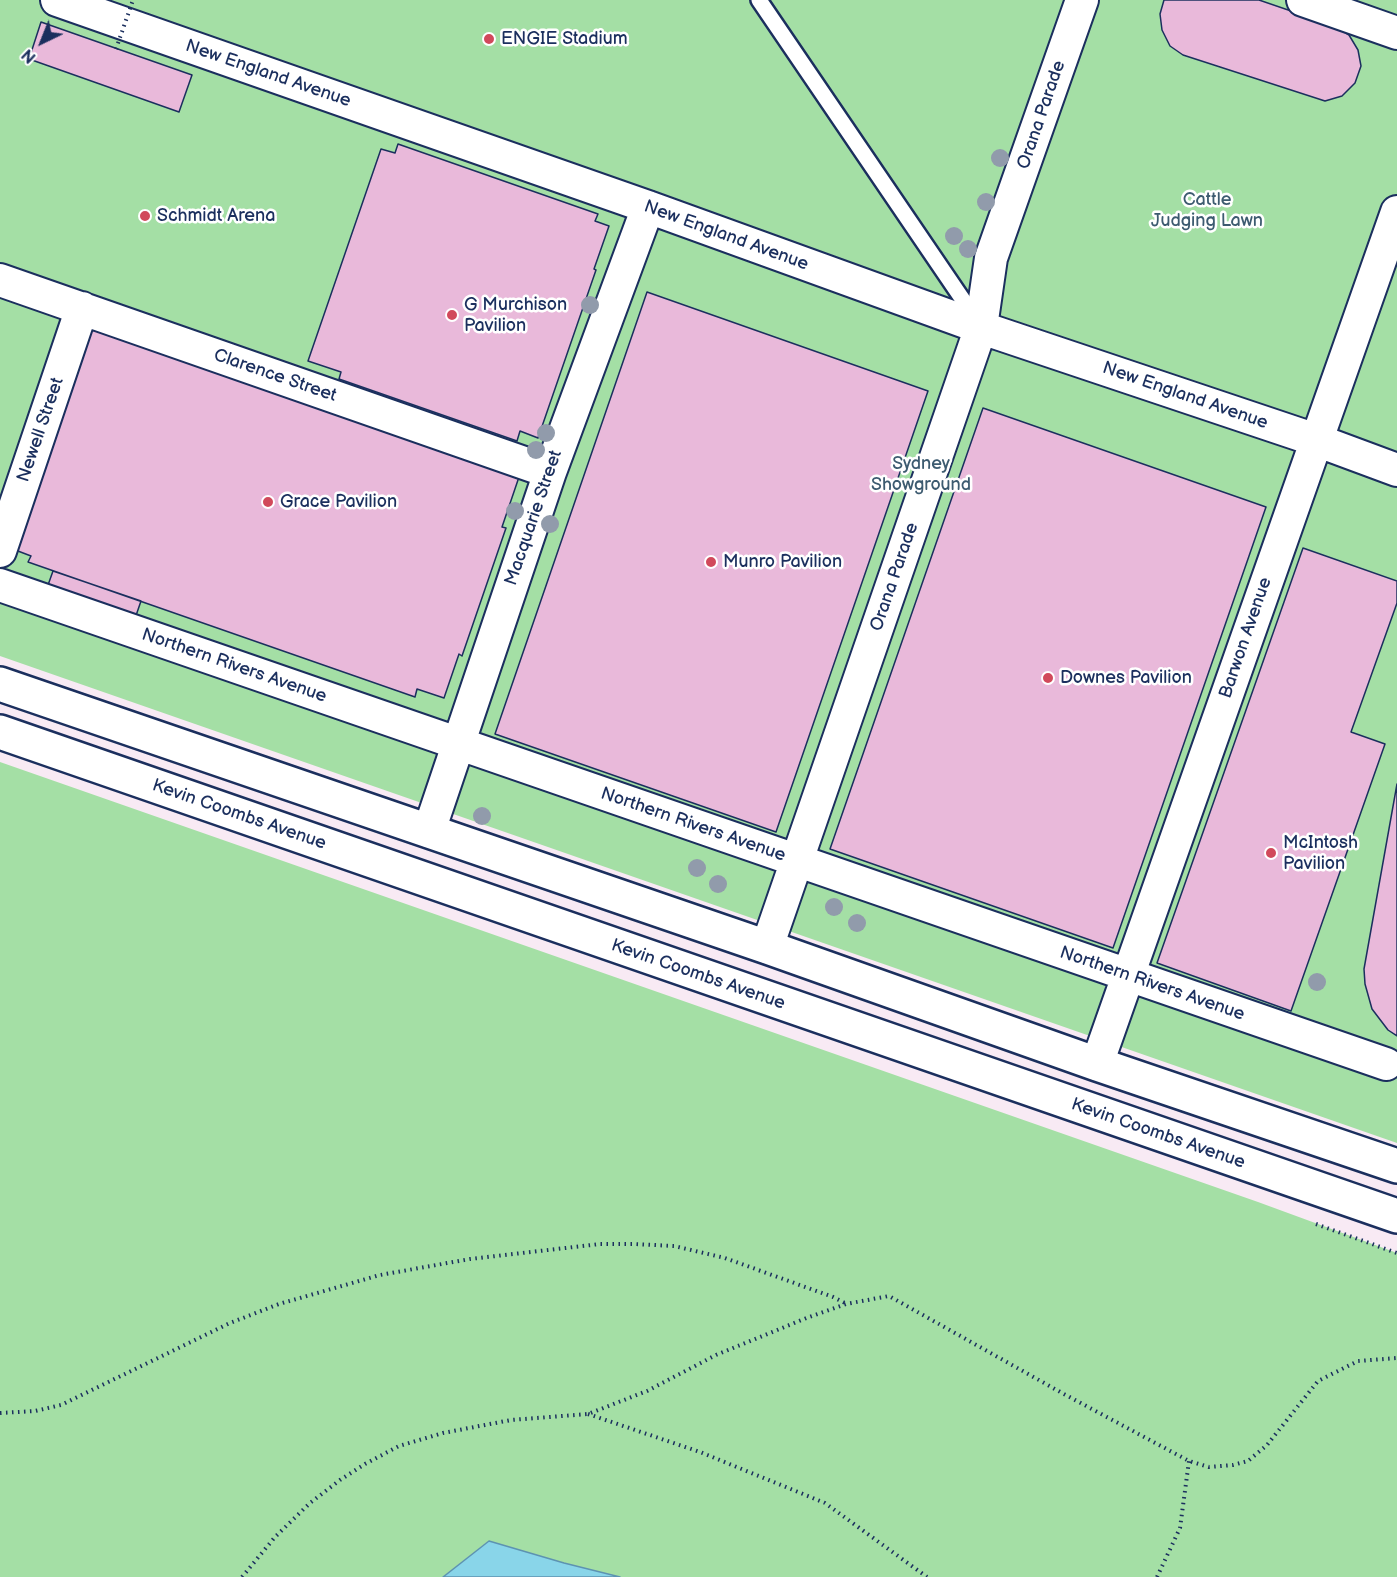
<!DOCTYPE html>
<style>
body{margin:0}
#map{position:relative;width:1397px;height:1577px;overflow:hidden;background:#f8eaf4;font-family:"Balsamiq Sans",sans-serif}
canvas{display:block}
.north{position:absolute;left:12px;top:12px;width:60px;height:60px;-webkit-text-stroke:4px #fff;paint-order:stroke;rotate:223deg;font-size:16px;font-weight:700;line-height:24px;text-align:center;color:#1b2f5e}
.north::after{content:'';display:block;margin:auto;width:21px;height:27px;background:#1b2f5e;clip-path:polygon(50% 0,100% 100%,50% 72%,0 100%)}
</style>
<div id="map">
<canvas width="1397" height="1577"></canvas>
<div class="north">N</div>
</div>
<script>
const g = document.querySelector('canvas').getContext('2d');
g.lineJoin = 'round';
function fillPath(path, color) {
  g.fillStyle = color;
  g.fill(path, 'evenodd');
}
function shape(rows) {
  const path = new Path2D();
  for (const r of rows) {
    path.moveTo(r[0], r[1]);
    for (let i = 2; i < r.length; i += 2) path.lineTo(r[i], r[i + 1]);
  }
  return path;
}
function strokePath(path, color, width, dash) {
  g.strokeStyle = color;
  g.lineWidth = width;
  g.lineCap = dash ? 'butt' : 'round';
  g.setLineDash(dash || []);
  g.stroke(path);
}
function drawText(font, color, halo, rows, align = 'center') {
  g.font = font + ' "Balsamiq Sans",sans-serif';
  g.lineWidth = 5;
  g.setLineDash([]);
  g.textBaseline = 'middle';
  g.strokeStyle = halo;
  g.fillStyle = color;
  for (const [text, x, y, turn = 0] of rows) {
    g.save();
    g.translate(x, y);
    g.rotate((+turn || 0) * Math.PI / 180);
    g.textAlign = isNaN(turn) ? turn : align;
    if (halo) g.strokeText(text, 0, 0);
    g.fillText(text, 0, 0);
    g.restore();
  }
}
fillPath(shape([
 [0,0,1397,0,1397,1143,0,656],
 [0,762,1258,1202,1397,1253,1397,1577,620,1577,564,1563,489,1541,443,1577,0,1577]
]), '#a4dfa5');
const water = shape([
 [489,1541,564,1563,620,1577,443,1577,489,1541]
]);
fillPath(water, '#89d5e9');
strokePath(water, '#5d93b1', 1.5);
const building = shape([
 [1164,0,1259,0,1335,26,1349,35,1358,50,1361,66,1355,83,1342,96,1325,101,1183,55,1170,46,1162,30,1160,14,1164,0],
 [41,22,192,75,179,112,29,59,41,22],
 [398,144,598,214,595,221,609,226,594,269,596,270,538,438,520,431,517,441,339,379,341,372,308,361,381,149,395,153,398,144],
 [647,292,928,391,776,832,495,734,647,292],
 [87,326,519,477,502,527,506,528,462,656,459,654,444,698,417,689,415,697,28,562,31,556,10,548,87,326],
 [983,408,1266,507,1113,948,830,849,983,408],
 [1303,548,1397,581,1397,603,1351,732,1385,744,1291,1011,1157,963,1303,548],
 [53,571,141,601,130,633,42,602,53,571],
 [1397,784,1397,1036,1388,1030,1372,1009,1365,984,1364,969,1397,784]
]);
fillPath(building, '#e9b9da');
strokePath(building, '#1b2f5e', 1.5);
const lane = shape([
 [759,0,978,322]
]);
const street = shape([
 [57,0,648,207,985,329,1316,440,1397,470],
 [1303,0,1397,33],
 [0,280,550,472],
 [0,551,82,308],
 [0,585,1386,1064],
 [429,831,550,472,648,207],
 [767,947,981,327,991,258,1082,0],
 [1097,1064,1397,212]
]);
const secondary = shape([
 [0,684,767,947,1097,1064,1397,1166],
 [0,732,1397,1216]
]);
strokePath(lane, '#1b2f5e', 20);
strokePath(street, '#1b2f5e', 36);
strokePath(secondary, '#1b2f5e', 38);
strokePath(shape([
 [1316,1224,1397,1253],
 [0,1413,35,1411,61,1405,230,1323,279,1304,380,1275,470,1259,600,1244,634,1244,674,1246,725,1258,833,1297,845,1303],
 [588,1414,700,1452,825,1503,927,1577],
 [242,1577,275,1537,310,1503,340,1480,365,1464,399,1446,443,1433,511,1420,588,1414,647,1391,716,1355,809,1317,846,1304,889,1296,1062,1393,1189,1461,1209,1467,1233,1465,1248,1461,1267,1445,1318,1381,1358,1361,1397,1358],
 [1157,1577,1180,1528,1189,1461]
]), '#1b2f5e', 4, [1.5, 4.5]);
strokePath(lane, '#fff', 15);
strokePath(street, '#fff', 32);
strokePath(secondary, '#fff', 33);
strokePath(shape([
 [116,49,133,0]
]), '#1b2f5e', 4, [1.5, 4.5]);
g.fillStyle = '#919bab';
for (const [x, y] of [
 [1000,158],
 [986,202],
 [954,236],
 [968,249],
 [590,305],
 [546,433],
 [536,450],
 [515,511],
 [550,524],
 [482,816],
 [697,868],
 [718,884],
 [834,907],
 [857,923],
 [1317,982]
]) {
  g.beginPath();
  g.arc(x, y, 9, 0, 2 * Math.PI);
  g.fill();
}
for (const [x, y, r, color] of [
 [489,39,6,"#d1495b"],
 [145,216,6,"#d1495b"],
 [452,315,6,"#d1495b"],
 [268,502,6,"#d1495b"],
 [711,562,6,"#d1495b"],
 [1048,678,6,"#d1495b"],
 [1271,853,6,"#d1495b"]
]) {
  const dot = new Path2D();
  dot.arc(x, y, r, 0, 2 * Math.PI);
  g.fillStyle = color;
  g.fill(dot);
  strokePath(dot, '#fff', 2);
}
drawText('18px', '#1b2f5e', '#fff', [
 ["ENGIE Stadium",501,39],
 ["Schmidt Arena",157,216],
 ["G Murchison",464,305],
 ["Pavilion",464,326],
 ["Grace Pavilion",280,502],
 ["Munro Pavilion",723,562],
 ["Downes Pavilion",1060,678],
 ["McIntosh",1283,843],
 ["Pavilion",1283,864]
], 'left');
drawText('18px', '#1b2f5e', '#fff', [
 ["New England Avenue",268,74,19],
 ["Orana Parade",1042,115,-71],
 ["New England Avenue",726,236,20],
 ["Clarence Street",275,376,19],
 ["New England Avenue",1185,396,19],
 ["Newell Street",41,430,-71],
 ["Macquarie Street",534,518,-71],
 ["Orana Parade",895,577,-71],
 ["Barwon Avenue",1246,638,-71],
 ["Northern Rivers Avenue",234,666,19],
 ["Kevin Coombs Avenue",239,815,19],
 ["Northern Rivers Avenue",693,825,19],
 ["Kevin Coombs Avenue",698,975,19],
 ["Northern Rivers Avenue",1152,984,19],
 ["Kevin Coombs Avenue",1158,1134,19]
]);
drawText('18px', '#3d5b70', '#fff', [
 ["Cattle",1207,200],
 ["Judging Lawn",1207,221],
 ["Sydney",921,464],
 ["Showground",921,485]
]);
</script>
